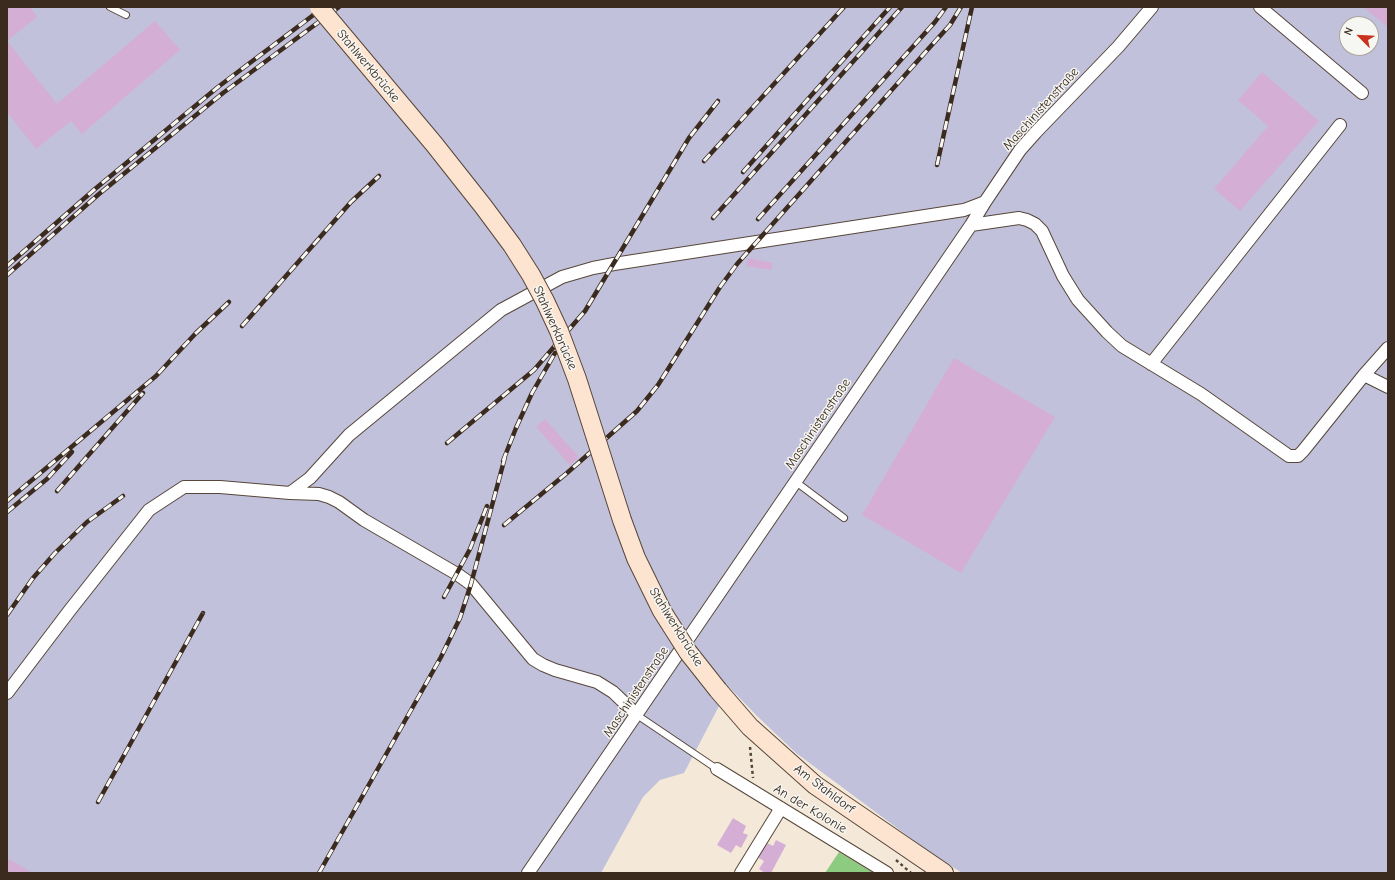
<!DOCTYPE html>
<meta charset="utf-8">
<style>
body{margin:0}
#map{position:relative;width:1395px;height:880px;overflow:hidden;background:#f4e9d8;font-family:"Comic Neue",sans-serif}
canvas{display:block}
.frame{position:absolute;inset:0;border:8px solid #3b2a1e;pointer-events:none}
.north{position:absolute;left:1339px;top:16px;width:40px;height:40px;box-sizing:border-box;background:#f6f6f2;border:1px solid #aba49d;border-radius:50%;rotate:294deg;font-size:11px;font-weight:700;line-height:16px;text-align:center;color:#3b2a1e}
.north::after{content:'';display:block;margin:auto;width:14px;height:18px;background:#c8321e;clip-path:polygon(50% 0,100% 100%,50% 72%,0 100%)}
</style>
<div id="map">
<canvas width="1395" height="880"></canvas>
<div class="frame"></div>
<div class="north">N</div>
</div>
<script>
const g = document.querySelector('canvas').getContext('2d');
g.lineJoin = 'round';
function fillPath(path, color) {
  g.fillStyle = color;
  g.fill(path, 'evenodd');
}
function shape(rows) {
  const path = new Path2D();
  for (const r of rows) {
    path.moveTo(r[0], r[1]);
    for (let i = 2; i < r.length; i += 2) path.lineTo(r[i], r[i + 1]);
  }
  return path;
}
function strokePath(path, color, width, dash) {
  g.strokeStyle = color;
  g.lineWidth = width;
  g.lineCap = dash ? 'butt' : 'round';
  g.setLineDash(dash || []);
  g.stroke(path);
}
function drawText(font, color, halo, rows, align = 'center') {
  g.font = font + ' "Comic Neue",sans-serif';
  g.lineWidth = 3;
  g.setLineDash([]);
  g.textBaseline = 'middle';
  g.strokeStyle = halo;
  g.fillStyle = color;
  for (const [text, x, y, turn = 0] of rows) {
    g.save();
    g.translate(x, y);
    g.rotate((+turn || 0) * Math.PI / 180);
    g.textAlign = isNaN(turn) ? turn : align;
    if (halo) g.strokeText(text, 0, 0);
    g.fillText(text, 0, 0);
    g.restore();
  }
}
fillPath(shape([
 [7,7,1388,7,1388,873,962,873,928,851,796,753,757,716,729,687,684,773,660,780,643,797,601,873,7,873],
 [1347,24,1371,24,1371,48,1347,48]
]), '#c2c1dc');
fillPath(shape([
 [839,852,874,873,825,873]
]), '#8dcb80');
fillPath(shape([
 [7,7,30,7,37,17,7,41,57,104,155,21,180,50,82,134,71,121,36,149,7,112],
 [1363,7,1388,7,1388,27],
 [1262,72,1319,121,1240,211,1214,189,1268,126,1238,100],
 [748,258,773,263,771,270,746,266],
 [954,358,1055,417,961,573,862,515],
 [545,419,579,457,570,465,536,427],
 [733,818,746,826,743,833,748,835,741,848,736,845,731,853,717,845],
 [776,840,786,845,771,873,765,873,759,869,764,861,757,857,765,842,773,846],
 [7,858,33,873,7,873]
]), '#d5aed5');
const lane = shape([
 [110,7,126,15],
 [796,482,844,518],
 [637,715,717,769]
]);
const street = shape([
 [1260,7,1362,93],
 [971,225,1019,218,1027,220,1035,224,1042,231,1063,276,1078,300,1107,332,1122,346,1201,394,1289,456,1298,456,1303,451,1364,375,1388,348],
 [1151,364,1340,125],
 [1364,375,1388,387],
 [290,493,310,478,349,435,501,310,562,277,593,268,614,264,964,210,985,202],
 [7,693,70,610,149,510,184,487,220,487,290,493,319,494,329,497,339,502,364,520,457,574,471,584,533,659,543,665,555,670,597,682,613,692,637,715],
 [717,769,887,873],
 [528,873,971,225,985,202,1020,150,1036,132,1118,47,1152,7],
 [741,873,781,808]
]);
const secondary = shape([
 [718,690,750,727,815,785,944,873]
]);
strokePath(lane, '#57473a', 8);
strokePath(street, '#57473a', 14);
strokePath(secondary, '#57473a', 20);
strokePath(shape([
 [750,747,753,778],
 [896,860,911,873]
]), '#57473a', 2.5, [3, 3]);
strokePath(lane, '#fff', 6);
strokePath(street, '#fff', 12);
strokePath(secondary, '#fde4d1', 18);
const rail = shape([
 [704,161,844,7],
 [937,165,972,7],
 [743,172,890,7],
 [713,218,902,7],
 [758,219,935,22,946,7],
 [7,266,95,189,218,87,324,7],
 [7,275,99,194,223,93,339,7],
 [242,326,351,202,379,176],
 [447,443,534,370,585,311,689,138,718,101],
 [503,461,516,428,532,393,555,353],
 [57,491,143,393],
 [7,501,156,376,196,333,229,302],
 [7,512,47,479,72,452],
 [504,525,567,473,637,411,658,385,720,287,737,264,930,47,950,25,961,7],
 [444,597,470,549,487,506],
 [7,615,33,578,55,553,87,522,123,496],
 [98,802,203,613],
 [319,873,441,657,460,618,471,584,505,457]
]);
strokePath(rail, '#3b2a1e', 4.5);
strokePath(rail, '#f6f6f2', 3, [9]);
const secondaryBridge = shape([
 [319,7,434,144,483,206,512,245,531,275,545,301,559,331,577,379,622,520,636,558,662,611,688,652,718,690]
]);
strokePath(secondaryBridge, '#57473a', 20, []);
strokePath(secondaryBridge, '#fde4d1', 18);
drawText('13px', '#3b2a1e', '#f6f6f2', [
 ["Stahlwerkbrücke",368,66,50],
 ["Maschinistenstraße",1041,109,-48],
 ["Stahlwerkbrücke",555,328,66],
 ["Maschinistenstraße",818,424,-56],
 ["Stahlwerkbrücke",676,627,58],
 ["Maschinistenstraße",636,692,-56],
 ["Am Stahldorf",824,789,37],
 ["An der Kolonie",810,809,31]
]);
</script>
